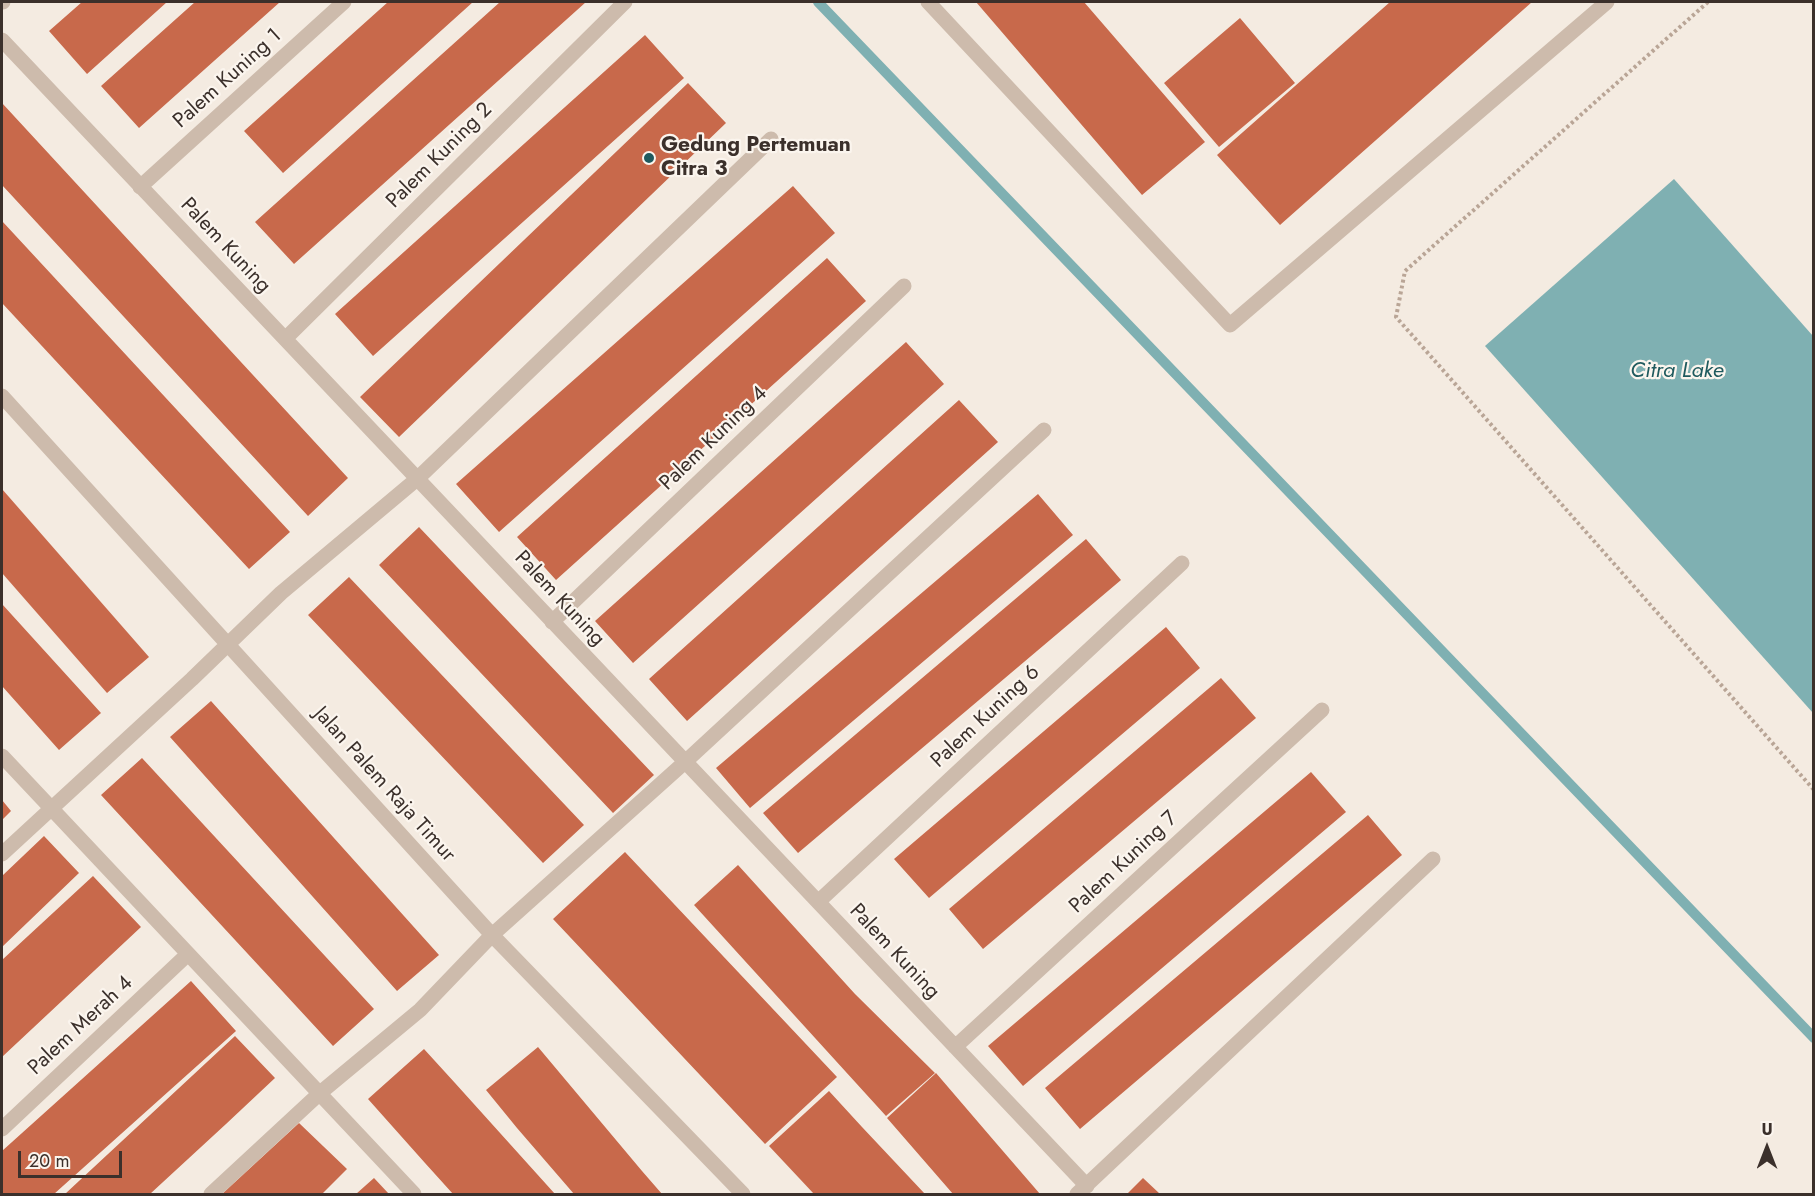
<!DOCTYPE html>
<style>
body{margin:0}
#map{position:relative;width:1815px;height:1196px;overflow:hidden;background:#f4ebe1;font-family:Jost,sans-serif}
canvas{display:block}
.frame{position:absolute;inset:0;border:3px solid #3b302b;pointer-events:none}
.north{position:absolute;left:1737px;top:1118px;width:60px;height:60px;-webkit-text-stroke:4px #fbf5ee;paint-order:stroke;rotate:0deg;font-size:16px;font-weight:700;line-height:24px;text-align:center;color:#3b302b}
.north::after{content:'';display:block;margin:auto;width:21px;height:27px;background:#3b302b;clip-path:polygon(50% 0,100% 100%,50% 72%,0 100%)}
.scale{position:absolute;left:18px;top:1151px;width:104px;height:27px;box-sizing:border-box;border:3px solid #3b302b;border-top:0;padding-left:8px;font-size:18px;line-height:21px;white-space:nowrap;color:#3b302b;-webkit-text-stroke:4px #fbf5ee;paint-order:stroke}
</style>
<div id="map">
<canvas width="1815" height="1196"></canvas>
<div class="frame"></div>
<div class="north">U</div>
<div class="scale">20 m</div>
</div>
<script>
const g = document.querySelector('canvas').getContext('2d');
g.lineJoin = 'round';
function fillPath(path, color) {
  g.fillStyle = color;
  g.fill(path, 'evenodd');
}
function shape(rows) {
  const path = new Path2D();
  for (const r of rows) {
    path.moveTo(r[0], r[1]);
    for (let i = 2; i < r.length; i += 2) path.lineTo(r[i], r[i + 1]);
  }
  return path;
}
function strokePath(path, color, width, dash) {
  g.strokeStyle = color;
  g.lineWidth = width;
  g.lineCap = dash ? 'butt' : 'round';
  g.setLineDash(dash || []);
  g.stroke(path);
}
function drawText(font, color, halo, rows, align = 'center') {
  g.font = font + ' Jost,sans-serif';
  g.lineWidth = 4.5;
  g.setLineDash([]);
  g.textBaseline = 'middle';
  g.strokeStyle = halo;
  g.fillStyle = color;
  for (const [text, x, y, turn = 0] of rows) {
    g.save();
    g.translate(x, y);
    g.rotate((+turn || 0) * Math.PI / 180);
    g.textAlign = isNaN(turn) ? turn : align;
    if (halo) g.strokeText(text, 0, 0);
    g.fillText(text, 0, 0);
    g.restore();
  }
}
fillPath(shape([
 [1674,179,1813,336,1813,713,1485,346]
]), '#7fb0b2');
strokePath(shape([
 [818,2,1814,1038]
]), '#7fb0b2', 10);
fillPath(shape([
 [82,2,167,2,87,74,49,31],
 [195,2,280,2,139,128,101,86],
 [388,2,473,2,283,173,244,131],
 [500,2,586,2,294,264,255,222],
 [976,2,1084,2,1205,142,1142,195],
 [1390,2,1532,2,1280,225,1217,155],
 [1240,18,1295,83,1219,147,1164,83],
 [645,35,684,78,373,356,335,314],
 [688,83,726,123,399,437,360,397],
 [2,103,348,478,308,516,2,185],
 [793,186,835,233,499,532,456,484],
 [2,221,290,532,249,569,2,303],
 [827,258,866,301,556,580,517,537],
 [906,342,944,384,633,663,595,621],
 [959,400,998,442,687,721,649,679],
 [2,489,149,657,107,693,2,573],
 [1038,494,1073,535,750,808,716,768],
 [419,527,654,775,613,813,379,565],
 [1086,539,1121,580,798,853,763,813],
 [349,577,584,825,543,863,308,615],
 [2,604,101,713,59,750,2,686],
 [1166,627,1200,668,929,898,894,859],
 [1221,678,1256,718,983,949,949,909],
 [211,701,439,955,397,991,170,737],
 [142,758,374,1009,333,1046,101,795],
 [1311,772,1346,812,1023,1086,988,1046],
 [2,800,11,811,2,820],
 [1368,815,1402,855,1080,1129,1045,1088],
 [44,836,79,873,2,947,2,876],
 [625,852,837,1077,765,1144,553,919],
 [738,865,855,994,935,1073,886,1116,694,905],
 [93,876,141,927,2,1057,2,960],
 [191,981,236,1031,54,1194,2,1194,2,1151],
 [235,1036,275,1078,226,1124,150,1194,65,1194],
 [538,1047,642,1171,662,1194,574,1194,517,1128,486,1090],
 [424,1049,455,1083,555,1194,453,1194,425,1163,368,1099],
 [936,1073,996,1143,1040,1194,953,1194,887,1118],
 [829,1091,862,1127,925,1194,814,1194,769,1146],
 [299,1123,347,1169,322,1194,222,1194],
 [374,1178,389,1194,356,1194],
 [1143,1178,1160,1194,1127,1194]
]), '#c8694b');
strokePath(shape([
 [1708,2,1405,271,1396,317,1814,790]
]), '#b9a596', 4, [3, 3]);
strokePath(shape([
 [2,2,3,2],
 [928,2,1230,325,1607,2],
 [2,40,1087,1186],
 [140,187,344,2],
 [285,339,625,2],
 [2,396,492,935,743,1194],
 [552,622,904,286],
 [2,756,414,1194],
 [2,854,192,679,281,593,417,479,771,139],
 [818,902,1182,563],
 [955,1047,1322,710],
 [2,1129,188,954],
 [211,1194,320,1093,420,1010,492,935,685,762,1044,430],
 [1077,1194,1433,859]
]), '#cdbbac', 15);
for (const [x, y, r, color] of [
 [649,158,6,"#1f5a5e"]
]) {
  const dot = new Path2D();
  dot.arc(x, y, r, 0, 2 * Math.PI);
  g.fillStyle = color;
  g.fill(dot);
  strokePath(dot, '#fbf5ee', 2);
}
drawText('21px', '#3b302b', '#fbf5ee', [
 ["Palem Kuning 1",228,79,-42],
 ["Palem Kuning 2",440,156,-45],
 ["Palem Kuning",225,246,47],
 ["Palem Kuning 4",714,439,-44],
 ["Palem Kuning",559,599,47],
 ["Palem Kuning 6",986,717,-43],
 ["Jalan Palem Raja Timur",384,785,48],
 ["Palem Kuning 7",1124,863,-43],
 ["Palem Kuning",894,952,47],
 ["Palem Merah 4",81,1026,-43]
]);
drawText('bold 21px', '#3b302b', '#fbf5ee', [
 ["Gedung Pertemuan",661,146],
 ["Citra 3",661,170]
], 'left');
drawText('italic 22px', '#1f5a5e', '#fbf5ee', [
 ["Citra Lake",1677,372]
]);
</script>
